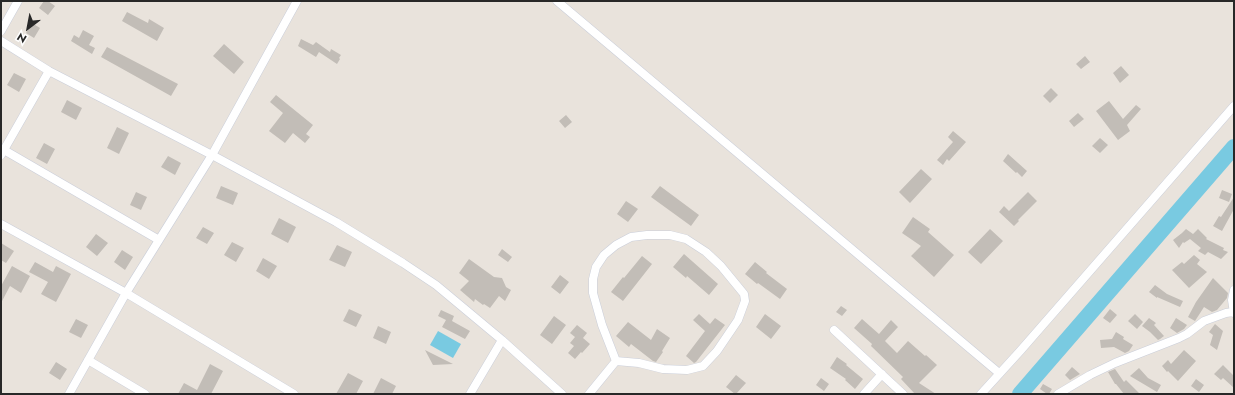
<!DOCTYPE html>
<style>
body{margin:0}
#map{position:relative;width:1235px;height:395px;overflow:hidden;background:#e9e3dc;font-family:Jost,sans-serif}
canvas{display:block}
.frame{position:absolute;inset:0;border:2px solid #282828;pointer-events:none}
.north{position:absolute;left:8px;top:8px;width:40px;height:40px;-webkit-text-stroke:3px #fff;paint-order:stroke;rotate:212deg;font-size:11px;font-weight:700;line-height:16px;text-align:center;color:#282828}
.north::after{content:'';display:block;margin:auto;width:14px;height:18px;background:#282828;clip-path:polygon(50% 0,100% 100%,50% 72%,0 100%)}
</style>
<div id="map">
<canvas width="1235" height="395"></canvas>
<div class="frame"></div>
<div class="north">N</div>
</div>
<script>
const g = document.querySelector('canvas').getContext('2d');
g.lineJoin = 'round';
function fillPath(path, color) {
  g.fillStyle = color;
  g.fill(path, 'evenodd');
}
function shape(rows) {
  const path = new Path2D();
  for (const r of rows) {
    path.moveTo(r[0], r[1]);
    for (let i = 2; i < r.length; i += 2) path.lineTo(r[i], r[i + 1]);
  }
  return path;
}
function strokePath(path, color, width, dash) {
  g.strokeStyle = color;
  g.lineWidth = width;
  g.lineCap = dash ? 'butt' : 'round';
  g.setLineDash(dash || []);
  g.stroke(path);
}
fillPath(shape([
 [438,331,461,344,453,358,430,345]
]), '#79cae1');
strokePath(shape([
 [1020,394,1234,147]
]), '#79cae1', 16);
fillPath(shape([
 [44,1,48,1,55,6,48,15,39,8],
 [127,12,148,23,149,19,164,28,157,41,122,21],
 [32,23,40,28,34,38,26,33],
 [83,30,94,36,89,45,95,48,92,54,71,41,74,35,79,38],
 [301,39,313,45,316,42,330,52,331,49,341,55,339,58,340,59,337,64,319,52,316,57,298,46],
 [224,44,244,62,234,74,213,56],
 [107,47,178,84,171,96,101,57],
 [1085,56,1090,62,1081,69,1076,64],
 [1121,66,1129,75,1120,83,1113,73],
 [14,73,26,79,19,92,7,85],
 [1051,88,1058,95,1050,103,1043,96],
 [276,95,313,125,306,134,310,137,305,143,293,133,285,143,269,131,283,113,270,102],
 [67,100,82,108,76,120,61,112],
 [1109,101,1123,119,1136,105,1141,109,1127,125,1130,131,1118,140,1096,111],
 [1078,113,1084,119,1074,127,1069,121],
 [566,115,572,122,565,128,559,121],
 [117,127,129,133,119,154,107,148],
 [953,131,966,142,949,161,947,159,943,165,937,160,953,142,948,137],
 [1100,138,1108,145,1100,153,1092,146],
 [44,143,55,149,47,164,36,158],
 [1008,154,1027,171,1022,177,1017,172,1016,173,1003,161],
 [168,156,181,163,175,175,161,167],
 [921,169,932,179,910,203,899,192],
 [221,186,238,193,233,205,216,198],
 [660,186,699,215,691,226,651,197],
 [1222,190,1232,194,1229,202,1219,198],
 [136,192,147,197,141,210,130,205],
 [1028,192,1037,201,1018,220,1019,221,1014,226,999,212,1004,206,1009,211],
 [1234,197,1234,209,1222,231,1213,226,1219,216,1221,217],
 [626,201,638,209,628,222,617,214],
 [913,217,930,229,928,232,954,255,934,277,911,256,921,246,902,233],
 [279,218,296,227,288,243,271,234],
 [203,227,214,233,207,244,196,238],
 [990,229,1003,241,981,264,968,252],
 [1186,229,1193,234,1198,229,1207,238,1206,239,1224,248,1223,250,1228,252,1221,259,1208,252,1205,255,1198,251,1201,248,1190,239,1184,243,1183,242,1179,248,1173,240,1182,233],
 [96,234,108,243,97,256,86,247],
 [232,242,244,248,236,262,224,255],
 [1,243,14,251,6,263,1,260],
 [337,245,352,252,345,267,329,260],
 [502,249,512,257,508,262,498,255],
 [122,250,133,257,125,270,114,262],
 [684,254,718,284,709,295,687,276,686,278,673,267],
 [1194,255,1200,260,1197,264,1207,272,1189,288,1172,270,1182,262,1184,264],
 [642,256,652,264,623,301,611,292,623,277,624,278],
 [263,258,277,266,269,279,256,271],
 [469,259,494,277,502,278,506,287,511,290,505,301,499,296,490,308,484,304,483,305,475,299,474,302,460,290,469,281,459,273],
 [35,262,53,272,56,266,71,274,56,302,41,294,48,282,29,272],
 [755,262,767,272,766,273,787,289,780,299,758,283,757,284,745,274],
 [12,266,30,276,21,293,10,286,1,303,1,286],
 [560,275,569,282,560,294,551,287],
 [1213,278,1228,293,1227,298,1217,310,1212,312,1204,307,1195,321,1188,317,1196,302],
 [1155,285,1167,294,1183,301,1180,307,1157,297,1157,298,1149,292],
 [841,306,847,310,842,316,836,312],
 [349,309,362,315,356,327,343,321],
 [1110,309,1117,315,1110,323,1103,318],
 [441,310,454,316,452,321,470,331,465,339,442,327,446,320,438,316],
 [699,314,710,324,715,318,725,325,696,362,694,363,686,356,705,331,693,320],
 [765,314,781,326,771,339,756,327],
 [1135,314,1143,322,1137,329,1128,321],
 [554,316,566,325,552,344,540,335],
 [1149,318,1156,323,1154,325,1164,336,1160,339,1158,340,1150,332,1142,326],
 [1176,318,1187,325,1184,329,1177,333,1170,328],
 [76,319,88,325,81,338,69,332],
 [862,319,879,334,891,320,898,327,885,341,897,353,908,341,925,356,926,355,937,365,919,383,936,394,915,394,901,379,903,377,871,346,872,344,854,328],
 [628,322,651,340,657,329,670,338,662,351,663,352,656,362,653,361,631,344,629,347,616,336],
 [1215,324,1223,331,1217,350,1210,345,1213,335,1209,332],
 [577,325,587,333,583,338,590,344,582,353,581,352,575,359,568,353,574,346,570,343,575,337,570,333],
 [378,326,391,332,386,344,373,338],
 [1116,332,1124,337,1123,339,1133,345,1129,351,1125,353,1114,347,1101,348,1100,340,1112,339],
 [425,350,453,364,433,365],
 [1184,350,1196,361,1178,381,1168,371,1167,372,1162,366,1168,360,1171,364],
 [837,357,847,364,846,365,863,379,855,389,845,380,846,379,830,368],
 [56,362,67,369,60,380,49,373],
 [210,364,223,371,211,394,178,394,184,383,197,390],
 [1223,365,1234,376,1234,388,1223,378,1221,380,1214,374],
 [1072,367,1080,374,1070,380,1065,375],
 [1139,368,1148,378,1161,385,1157,392,1130,376],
 [1115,369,1124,382,1126,380,1140,394,1124,394,1116,384,1115,384,1108,372],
 [348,373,363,381,356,394,336,394],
 [736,375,746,383,736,394,735,394,726,387],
 [381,378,396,386,392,394,373,394],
 [821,378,829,384,824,391,816,385],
 [1196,379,1204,385,1199,392,1191,386],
 [1043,384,1052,389,1049,394,1047,394,1040,389]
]), '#c2bdb7');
const street = shape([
 [557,1,999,373],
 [1,31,18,1],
 [1,41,49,71,212,155,336,222,403,263,436,285,502,340,562,394],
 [4,150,159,240],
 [1,155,49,71],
 [1,224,126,293,294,394],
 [647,235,670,235,686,239,706,252,721,266,744,294,745,301,738,320,717,351,703,366,687,370,663,369,639,363,616,361,602,325,593,293,593,279,596,267,604,255,616,245,631,237,647,235],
 [1234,290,1232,300,1234,313],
 [834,330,903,394],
 [88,360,145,394],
 [69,394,126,293,212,155,297,1],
 [470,394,502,340],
 [589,394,616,361],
 [864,394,882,374],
 [981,394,1021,350,1234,106],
 [1058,394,1090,375,1115,363,1179,338,1187,334,1204,321,1226,313,1233,312]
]);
strokePath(street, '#caced9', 9);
strokePath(street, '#fff', 8);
</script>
